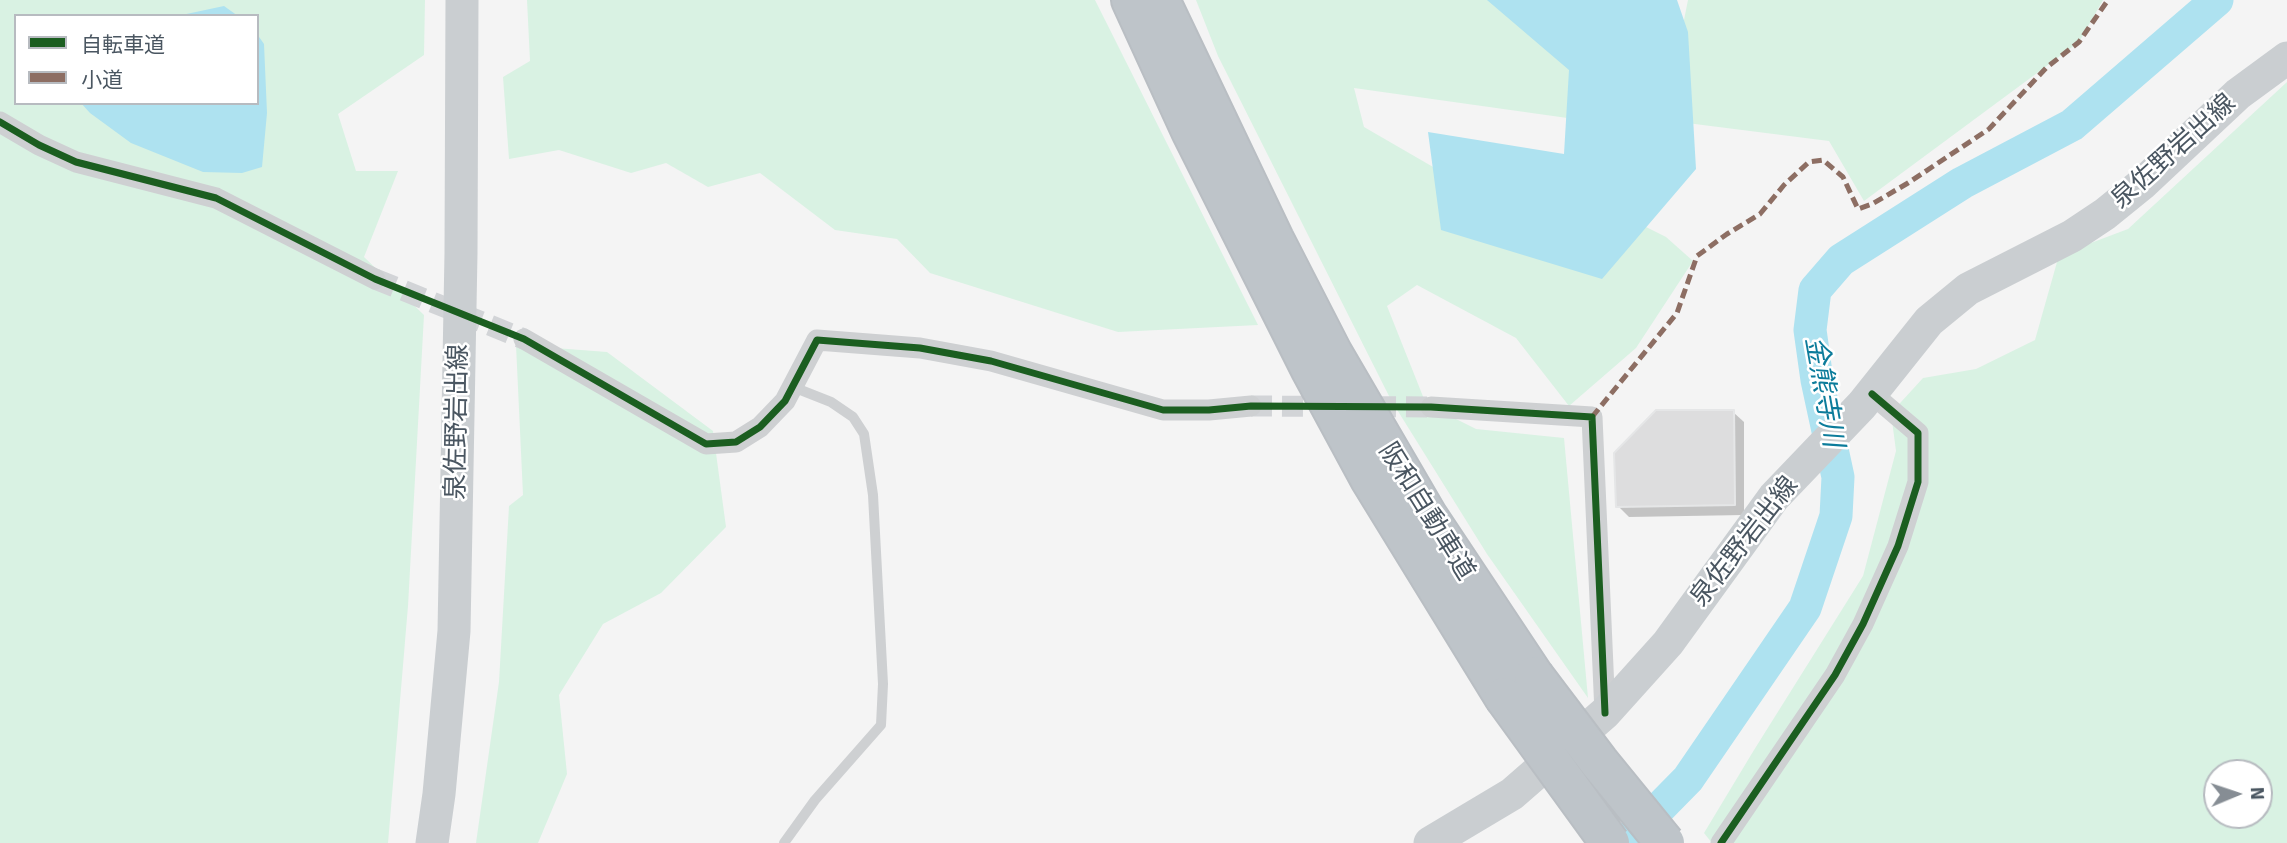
<!DOCTYPE html>
<meta charset="utf-8">
<style>
body{margin:0}
#map{position:relative;width:2287px;height:843px;overflow:hidden;background:#f4f4f4;font-family:Signika,"Noto Sans JP",sans-serif}
canvas{display:block}
.legend{position:absolute;left:14px;top:14px;width:245px;height:91px;box-sizing:border-box;background:#fff;border:2px solid #b7bbc0;margin:0;padding:9px 12px;list-style:none;font-size:21px;color:#4a5661}
.legend li{display:flex;align-items:center;gap:14px;height:35px}
.legend b{width:35px;border:2px solid #b7bbc0}
.north{position:absolute;left:2203px;top:759px;width:70px;height:70px;box-sizing:border-box;background:#fff;border:2px solid #b7bbc0;border-radius:50%;rotate:88deg;font-size:19px;font-weight:700;line-height:28px;text-align:center;color:#4a5661}
.north::after{content:'';display:block;margin:auto;width:24px;height:32px;background:#868d94;clip-path:polygon(50% 0,100% 100%,50% 72%,0 100%)}
</style>
<div id="map">
<canvas width="2287" height="843"></canvas>
<ul class="legend">
<li><b style="height:9px;background:#1b5e20"></b>自転車道</li>
<li><b style="height:9px;background:#8d6e63"></b>小道</li>
</ul>
<div class="north">N</div>
</div>
<script>
const g = document.querySelector('canvas').getContext('2d');
g.lineJoin = 'round';
function fillPath(path, color) {
  g.fillStyle = color;
  g.fill(path, 'evenodd');
}
function shape(rows) {
  const path = new Path2D();
  for (const r of rows) {
    path.moveTo(r[0], r[1]);
    for (let i = 2; i < r.length; i += 2) path.lineTo(r[i], r[i + 1]);
  }
  return path;
}
function strokePath(path, color, width, dash) {
  g.strokeStyle = color;
  g.lineWidth = width;
  g.lineCap = dash ? 'butt' : 'round';
  g.setLineDash(dash || []);
  g.stroke(path);
}
function drawText(font, color, halo, rows, align = 'center') {
  g.font = font + ' Signika,"Noto Sans JP",sans-serif';
  g.lineWidth = 5;
  g.setLineDash([]);
  g.textBaseline = 'middle';
  g.strokeStyle = halo;
  g.fillStyle = color;
  for (const [text, x, y, turn = 0] of rows) {
    g.save();
    g.translate(x, y);
    g.rotate((+turn || 0) * Math.PI / 180);
    g.textAlign = isNaN(turn) ? turn : align;
    if (halo) g.strokeText(text, 0, 0);
    g.fillText(text, 0, 0);
    g.restore();
  }
}
fillPath(shape([
 [0,0,425,0,424,55,338,114,356,171,398,171,364,257,424,315,408,606,388,843,0,843],
 [16,16,257,16,257,103,16,103],
 [527,0,1095,0,1258,325,1118,332,930,273,897,239,835,230,760,173,708,187,666,163,631,173,559,150,509,159,503,77,530,61],
 [1196,0,1580,0,1610,124,1354,88,1364,127,1466,186,1612,210,1666,237,1693,261,1636,348,1569,406,1516,338,1417,285,1387,306,1426,404,1476,429,1564,438,1588,698,1487,554,1391,400,1218,56],
 [1688,0,2103,0,2079,42,1864,201,1829,141,1679,122,1681,35],
 [2287,82,2287,843,1712,843,1704,833,1754,750,1863,576,1896,451,1891,413,1923,378,1976,369,2035,340,2059,255,2128,229],
 [2217,773,2259,773,2259,815,2217,815],
 [516,345,607,352,713,431,726,527,661,593,603,624,559,695,567,774,538,843,476,843,499,682,509,506,523,495]
]), '#d9f2e3');
fillPath(shape([
 [1487,0,1677,0,1688,32,1696,169,1602,279,1441,230,1428,132,1564,154,1569,70],
 [224,6,238,16,177,16],
 [257,34,264,44,267,113,262,167,242,173,203,172,131,143,90,113,81,103,257,103]
]), '#aee2f0');
fillPath(shape([
 [1733,412,1744,422,1744,515,1629,517,1618,506]
]), '#0003');
strokePath(shape([
 [1625,843,1688,779,1805,608,1836,516,1838,477,1817,380,1810,330,1815,290,1841,260,1962,183,2072,125,2217,0]
]), '#aee2f0', 33);
const building = shape([
 [1656,410,1734,410,1735,505,1616,507,1614,453,1656,410]
]);
fillPath(building, '#ddddde');
strokePath(building, '#e5e6e7', 2);
strokePath(shape([
 [375,279,524,339],
 [1251,406,1431,407]
]), '#d2d4d7', 21, [21, 10]);
const motorway = shape([
 [1131,0,1191,131,1311,370,1370,479,1504,697],
 [1160,0,1274,239,1332,352,1427,515,1534,676]
]);
strokePath(motorway, '#b9bec3', 42);
strokePath(shape([
 [784,843,815,800,881,725,883,684,873,495,864,434,853,417,831,402,793,387]
]), '#ced0d2', 10);
strokePath(shape([
 [0,122,39,145,76,162,216,198,375,279],
 [524,339,706,444,736,442,760,427,785,401,817,340,920,348,991,361,1163,410,1209,410,1251,406],
 [1431,407,1592,417,1605,713],
 [1721,843,1835,675,1863,624,1898,546,1918,482,1918,433,1872,394]
]), '#ced0d2', 21);
strokePath(shape([
 [432,843,439,794,454,631,461,253,462,0],
 [1430,843,1512,794,1605,713,1668,643,1774,497,1862,405,1929,321,1968,289,2072,236,2105,214,2142,184,2238,94,2287,58]
]), '#caced1', 33);
strokePath(motorway, '#bec4c9', 38);
const motorwayBridge = shape([
 [1534,676,1599,762,1665,843],
 [1504,697,1610,843]
]);
strokePath(motorwayBridge, '#b9bec3', 42, []);
strokePath(motorwayBridge, '#bec4c9', 38);
strokePath(shape([
 [1592,417,1677,313,1697,256,1727,234,1760,214,1784,185,1809,162,1823,160,1843,177,1858,209,1872,204,1908,183,1989,129,2046,68,2079,42,2108,0]
]), '#8d6e63', 5, [10, 5]);
strokePath(shape([
 [0,122,39,145,76,162,216,198,375,279,524,339,706,444,736,442,760,427,785,401,817,340,920,348,991,361,1163,410,1209,410,1251,406,1431,407,1592,417,1605,713],
 [1721,843,1835,675,1863,624,1898,546,1918,482,1918,433,1872,394]
]), '#1b5e20', 7);
drawText('26px', '#4a5661', '#fff', [
 ["泉佐野岩出線",2174,152,-42],
 ["泉佐野岩出線",458,422,-89],
 ["阪和自動車道",1426,512,58],
 ["泉佐野岩出線",1745,542,-52]
]);
drawText('italic 28px', '#0c7c9b', '#fff', [
 ["金熊寺川",1823,392,80]
]);
</script>
